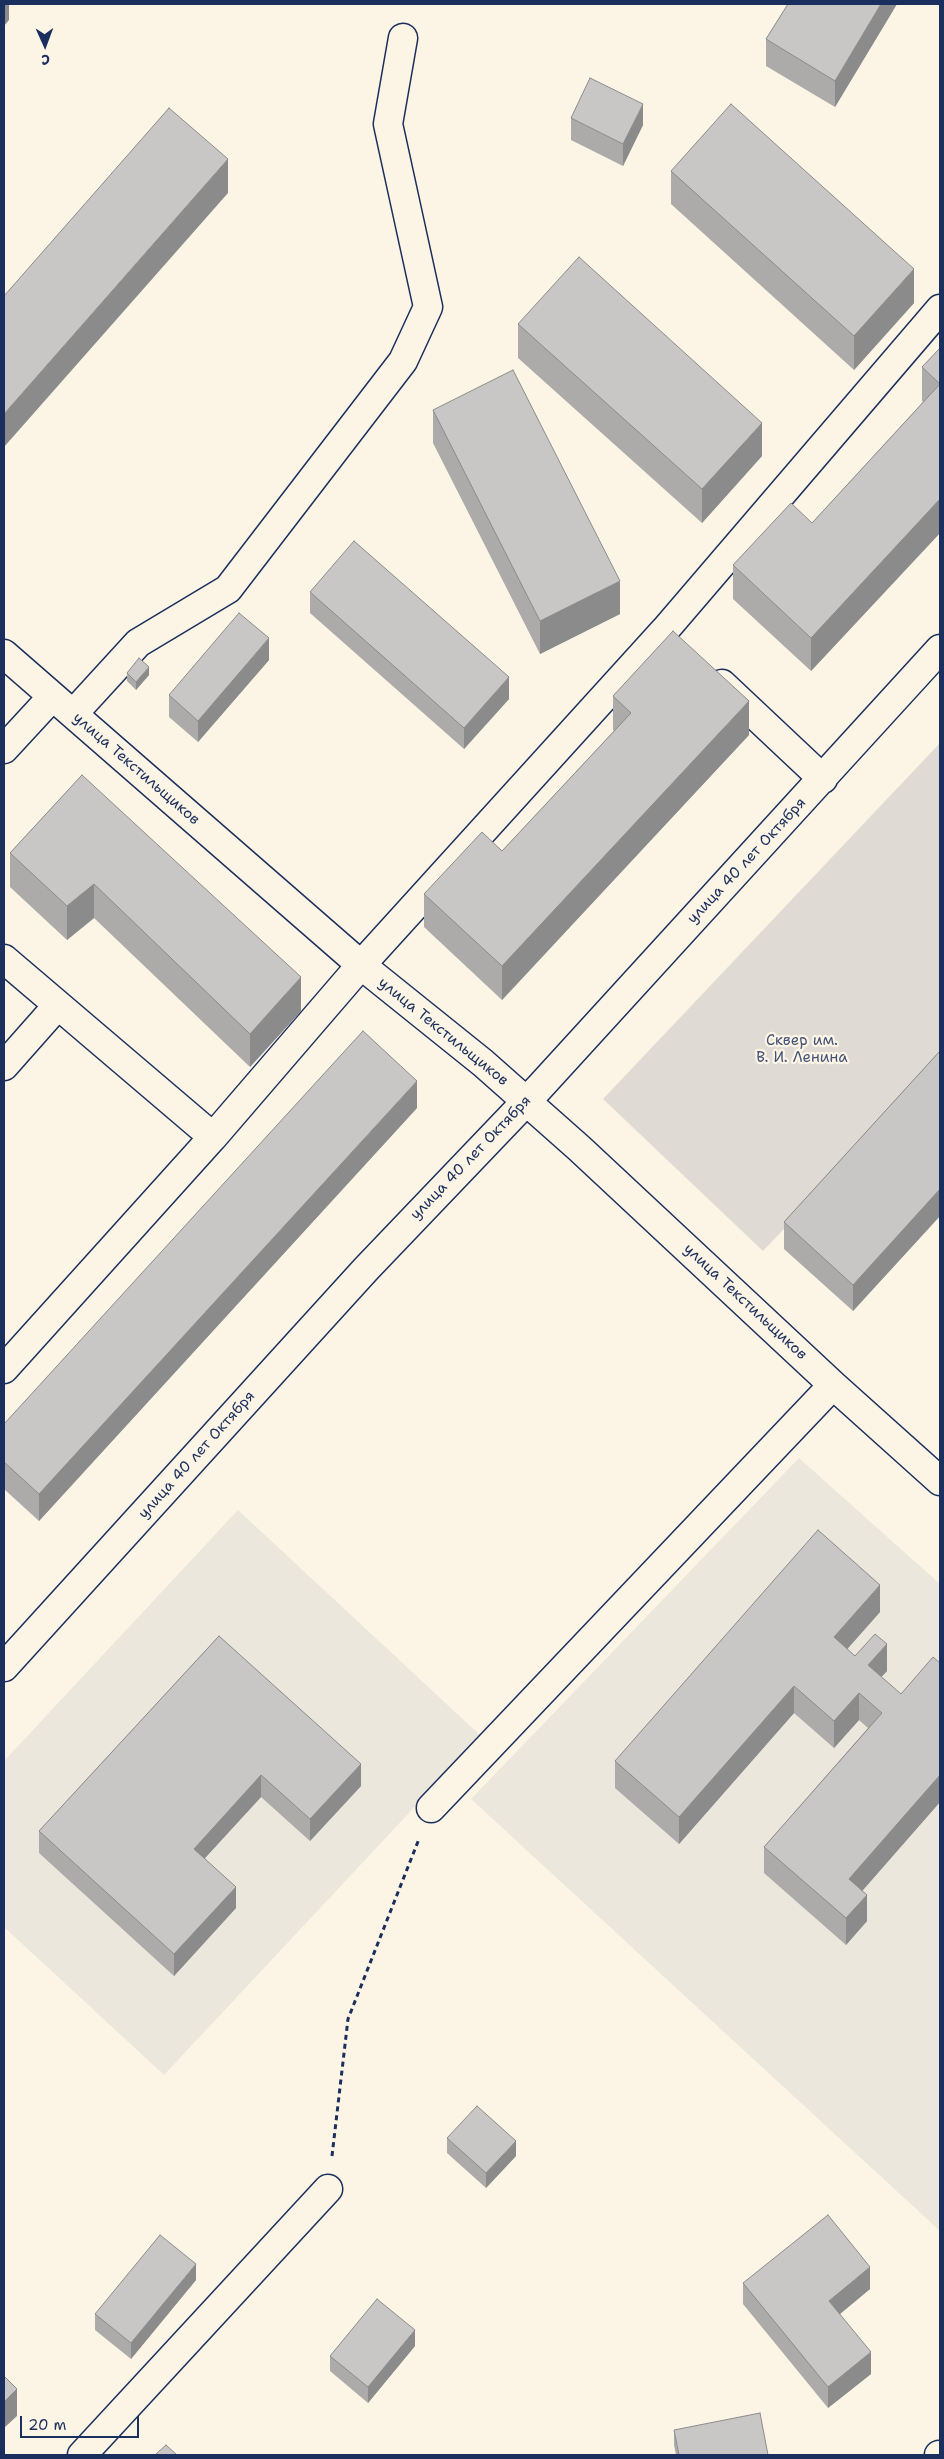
<!DOCTYPE html>
<meta charset="utf-8">
<style>
body{margin:0}
#map{position:relative;width:944px;height:2459px;overflow:hidden;background:#fcf5e5;font-family:"Shantell Sans",sans-serif}
canvas{display:block}
.frame{position:absolute;inset:0;border:5px solid #1b2f5e;pointer-events:none}
.north{position:absolute;left:20px;top:20px;width:50px;height:50px;-webkit-text-stroke:4px #fcf5e5;paint-order:stroke;rotate:178deg;font-size:14px;font-weight:700;line-height:20px;text-align:center;color:#1b2f5e}
.north::after{content:'';display:block;margin:auto;width:18px;height:22px;background:#1b2f5e;clip-path:polygon(50% 0,100% 100%,50% 72%,0 100%)}
.scale{position:absolute;left:20px;top:2416px;width:119px;height:22px;box-sizing:border-box;border:2px solid #1b2f5e;border-top:0;padding-left:6px;font-size:15px;line-height:18px;white-space:nowrap;color:#1b2f5e;-webkit-text-stroke:4px #fcf5e5;paint-order:stroke}
</style>
<div id="map">
<canvas width="944" height="2459"></canvas>
<div class="frame"></div>
<div class="north">С</div>
<div class="scale">20 m</div>
</div>
<script>
const g = document.querySelector('canvas').getContext('2d');
g.lineJoin = 'round';
function fillPath(path, color) {
  g.fillStyle = color;
  g.fill(path, 'evenodd');
}
function shape(rows) {
  const path = new Path2D();
  for (const r of rows) {
    path.moveTo(r[0], r[1]);
    for (let i = 2; i < r.length; i += 2) path.lineTo(r[i], r[i + 1]);
  }
  return path;
}
function strokePath(path, color, width, dash) {
  g.strokeStyle = color;
  g.lineWidth = width;
  g.lineCap = dash ? 'butt' : 'round';
  g.setLineDash(dash || []);
  g.stroke(path);
}
function drawText(font, color, halo, rows, align = 'center') {
  g.font = font + ' "Shantell Sans",sans-serif';
  g.lineWidth = 4.5;
  g.setLineDash([]);
  g.textBaseline = 'middle';
  g.strokeStyle = halo;
  g.fillStyle = color;
  for (const [text, x, y, turn = 0] of rows) {
    g.save();
    g.translate(x, y);
    g.rotate((+turn || 0) * Math.PI / 180);
    g.textAlign = isNaN(turn) ? turn : align;
    if (halo) g.strokeText(text, 0, 0);
    g.fillText(text, 0, 0);
    g.restore();
  }
}
fillPath(shape([
 [799,1458,940,1584,940,2231,471,1799],
 [238,1510,481,1736,164,2075,4,1927,4,1761]
]), '#ece7dc');
fillPath(shape([
 [940,743,940,1065,763,1251,603,1099]
]), '#dfdbd4');
const minor = shape([
 [4,654,361,965,483,1063,579,1148,833,1385,940,1481],
 [722,684,823,779],
 [73,714,138,643,228,589,403,361,428,307,388,124,403,38],
 [4,749,52,697],
 [4,959,58,1005,4,1066],
 [213,1137,361,965,665,630,940,309],
 [4,1369,213,1137,58,1005],
 [4,1667,366,1269,539,1088,940,649],
 [431,1808,833,1385],
 [82,2455,328,2189],
 [939,2455,940,2455]
]);
strokePath(minor, '#1b2f5e', 31);
strokePath(shape([
 [332,2156,348,2019,419,1839]
]), '#1b2f5e', 3, [5, 4]);
strokePath(minor, '#fcf5e5', 28);
fillPath(shape([
 [788,4,897,4,835,107,766,66,766,39],
 [571,118,643,125,623,166,571,140],
 [671,171,914,303,854,370,671,204],
 [518,324,762,456,702,523,518,358],
 [940,348,940,533,811,671,733,599,733,565,812,523,923,402,922,401,922,367],
 [433,410,620,614,540,654,433,443],
 [310,592,509,699,464,749,310,613],
 [269,660,198,742,169,717,169,695],
 [127,673,149,675,136,690,127,681],
 [613,696,749,735,502,1000,424,927,424,894,502,851,614,731,613,730],
 [82,775,301,1011,250,1067,94,918,67,940,10,887,10,853],
 [940,1051,940,1216,853,1311,784,1249,784,1222],
 [417,1108,39,1521,4,1489,4,1424],
 [880,1612,847,1649,855,1656,887,1671,881,1677,940,1802,862,1891,867,1921,846,1945,764,1873,764,1847,868,1728,859,1720,834,1748,794,1713,679,1844,615,1788,615,1761],
 [219,1636,361,1786,310,1841,261,1797,205,1858,236,1908,174,1976,39,1853,39,1831],
 [447,2138,516,2156,486,2188,447,2153],
 [196,2280,131,2359,95,2330,95,2314],
 [743,2283,870,2289,840,2314,871,2374,828,2408,743,2304],
 [415,2346,368,2403,330,2371,330,2356],
 [674,2430,768,2455,676,2455,674,2445]
]), '#acabaa');
fillPath(shape([
 [4,4,9,4,9,20,4,26],
 [881,4,897,4,835,107,835,81],
 [643,104,643,125,623,166,623,144],
 [228,159,228,193,4,447,4,414],
 [914,269,914,303,854,370,854,336],
 [762,423,762,456,702,523,702,489],
 [940,499,940,533,811,671,811,638],
 [620,581,620,614,540,654,540,621],
 [269,638,269,660,198,742,198,721],
 [149,667,149,675,136,690,136,682],
 [509,677,509,699,464,749,464,728],
 [749,701,749,735,502,1000,502,966],
 [94,884,94,918,67,940,67,906],
 [301,977,301,1011,250,1067,250,1034],
 [417,1081,417,1108,39,1521,39,1494],
 [940,1189,940,1216,853,1311,853,1285],
 [880,1585,880,1612,834,1664,834,1637],
 [887,1644,887,1671,868,1691,868,1665],
 [794,1686,794,1713,679,1844,679,1817],
 [859,1693,859,1720,834,1748,834,1721],
 [361,1764,361,1786,310,1841,310,1819],
 [261,1775,261,1797,194,1870,194,1849],
 [940,1775,940,1802,849,1906,849,1879],
 [236,1887,236,1908,174,1976,174,1954],
 [867,1895,867,1921,846,1945,846,1918],
 [516,2141,516,2156,486,2188,486,2173],
 [196,2264,196,2280,131,2359,131,2343],
 [870,2267,870,2289,829,2323,829,2301],
 [415,2330,415,2346,368,2403,368,2387],
 [871,2352,871,2374,828,2408,828,2387],
 [17,2389,17,2416,4,2428,4,2402]
]), '#8c8b8b');
const building = shape([
 [788,4,881,4,835,81,766,39,788,4],
 [590,78,643,104,623,144,571,118,590,78],
 [731,104,914,269,854,336,671,171,731,104],
 [169,108,228,159,4,414,4,296,169,108],
 [579,257,762,423,702,489,518,324,579,257],
 [940,348,940,499,811,638,733,565,791,503,812,523,940,384,922,367,940,348],
 [513,370,620,581,540,621,433,410,513,370],
 [354,541,509,677,464,728,310,592,354,541],
 [239,613,269,638,198,721,169,695,239,613],
 [673,631,749,701,502,966,424,894,482,832,502,851,631,713,613,696,673,631],
 [139,658,149,667,136,682,127,673,139,658],
 [82,775,301,977,250,1034,94,884,67,906,10,853,82,775],
 [363,1031,417,1081,39,1494,4,1462,4,1424,363,1031],
 [940,1051,940,1189,853,1285,784,1222,940,1051],
 [818,1530,880,1585,834,1637,855,1656,875,1634,887,1644,868,1665,901,1694,933,1657,940,1663,940,1775,849,1879,867,1895,846,1918,764,1847,882,1713,859,1693,834,1721,794,1686,679,1817,615,1761,818,1530],
 [219,1636,361,1764,310,1819,261,1775,194,1849,236,1887,174,1954,39,1831,219,1636],
 [477,2106,516,2141,486,2173,447,2138,477,2106],
 [828,2215,870,2267,829,2301,871,2352,828,2387,743,2283,828,2215],
 [160,2235,196,2264,131,2343,95,2314,160,2235],
 [377,2299,415,2330,368,2387,330,2356,377,2299],
 [4,2376,17,2389,4,2402,4,2376],
 [760,2413,768,2455,679,2455,674,2430,760,2413],
 [166,2445,177,2455,155,2455,166,2445]
]);
fillPath(building, '#c8c7c6');
strokePath(building, '#8c8b8b', 1);
drawText('15px', '#1b2f5e', '#fcf5e5', [
 ["улица Текстильщиков",136,769,41],
 ["улица 40 лет Октября",747,861,-47],
 ["улица Текстильщиков",443,1032,39],
 ["улица 40 лет Октября",471,1158,-46],
 ["улица Текстильщиков",745,1302,43],
 ["улица 40 лет Октября",197,1455,-48]
]);
drawText('15px', '#425176', '#fcf5e5', [
 ["Сквер им.",802,1041],
 ["В. И. Ленина",802,1058]
]);
</script>
